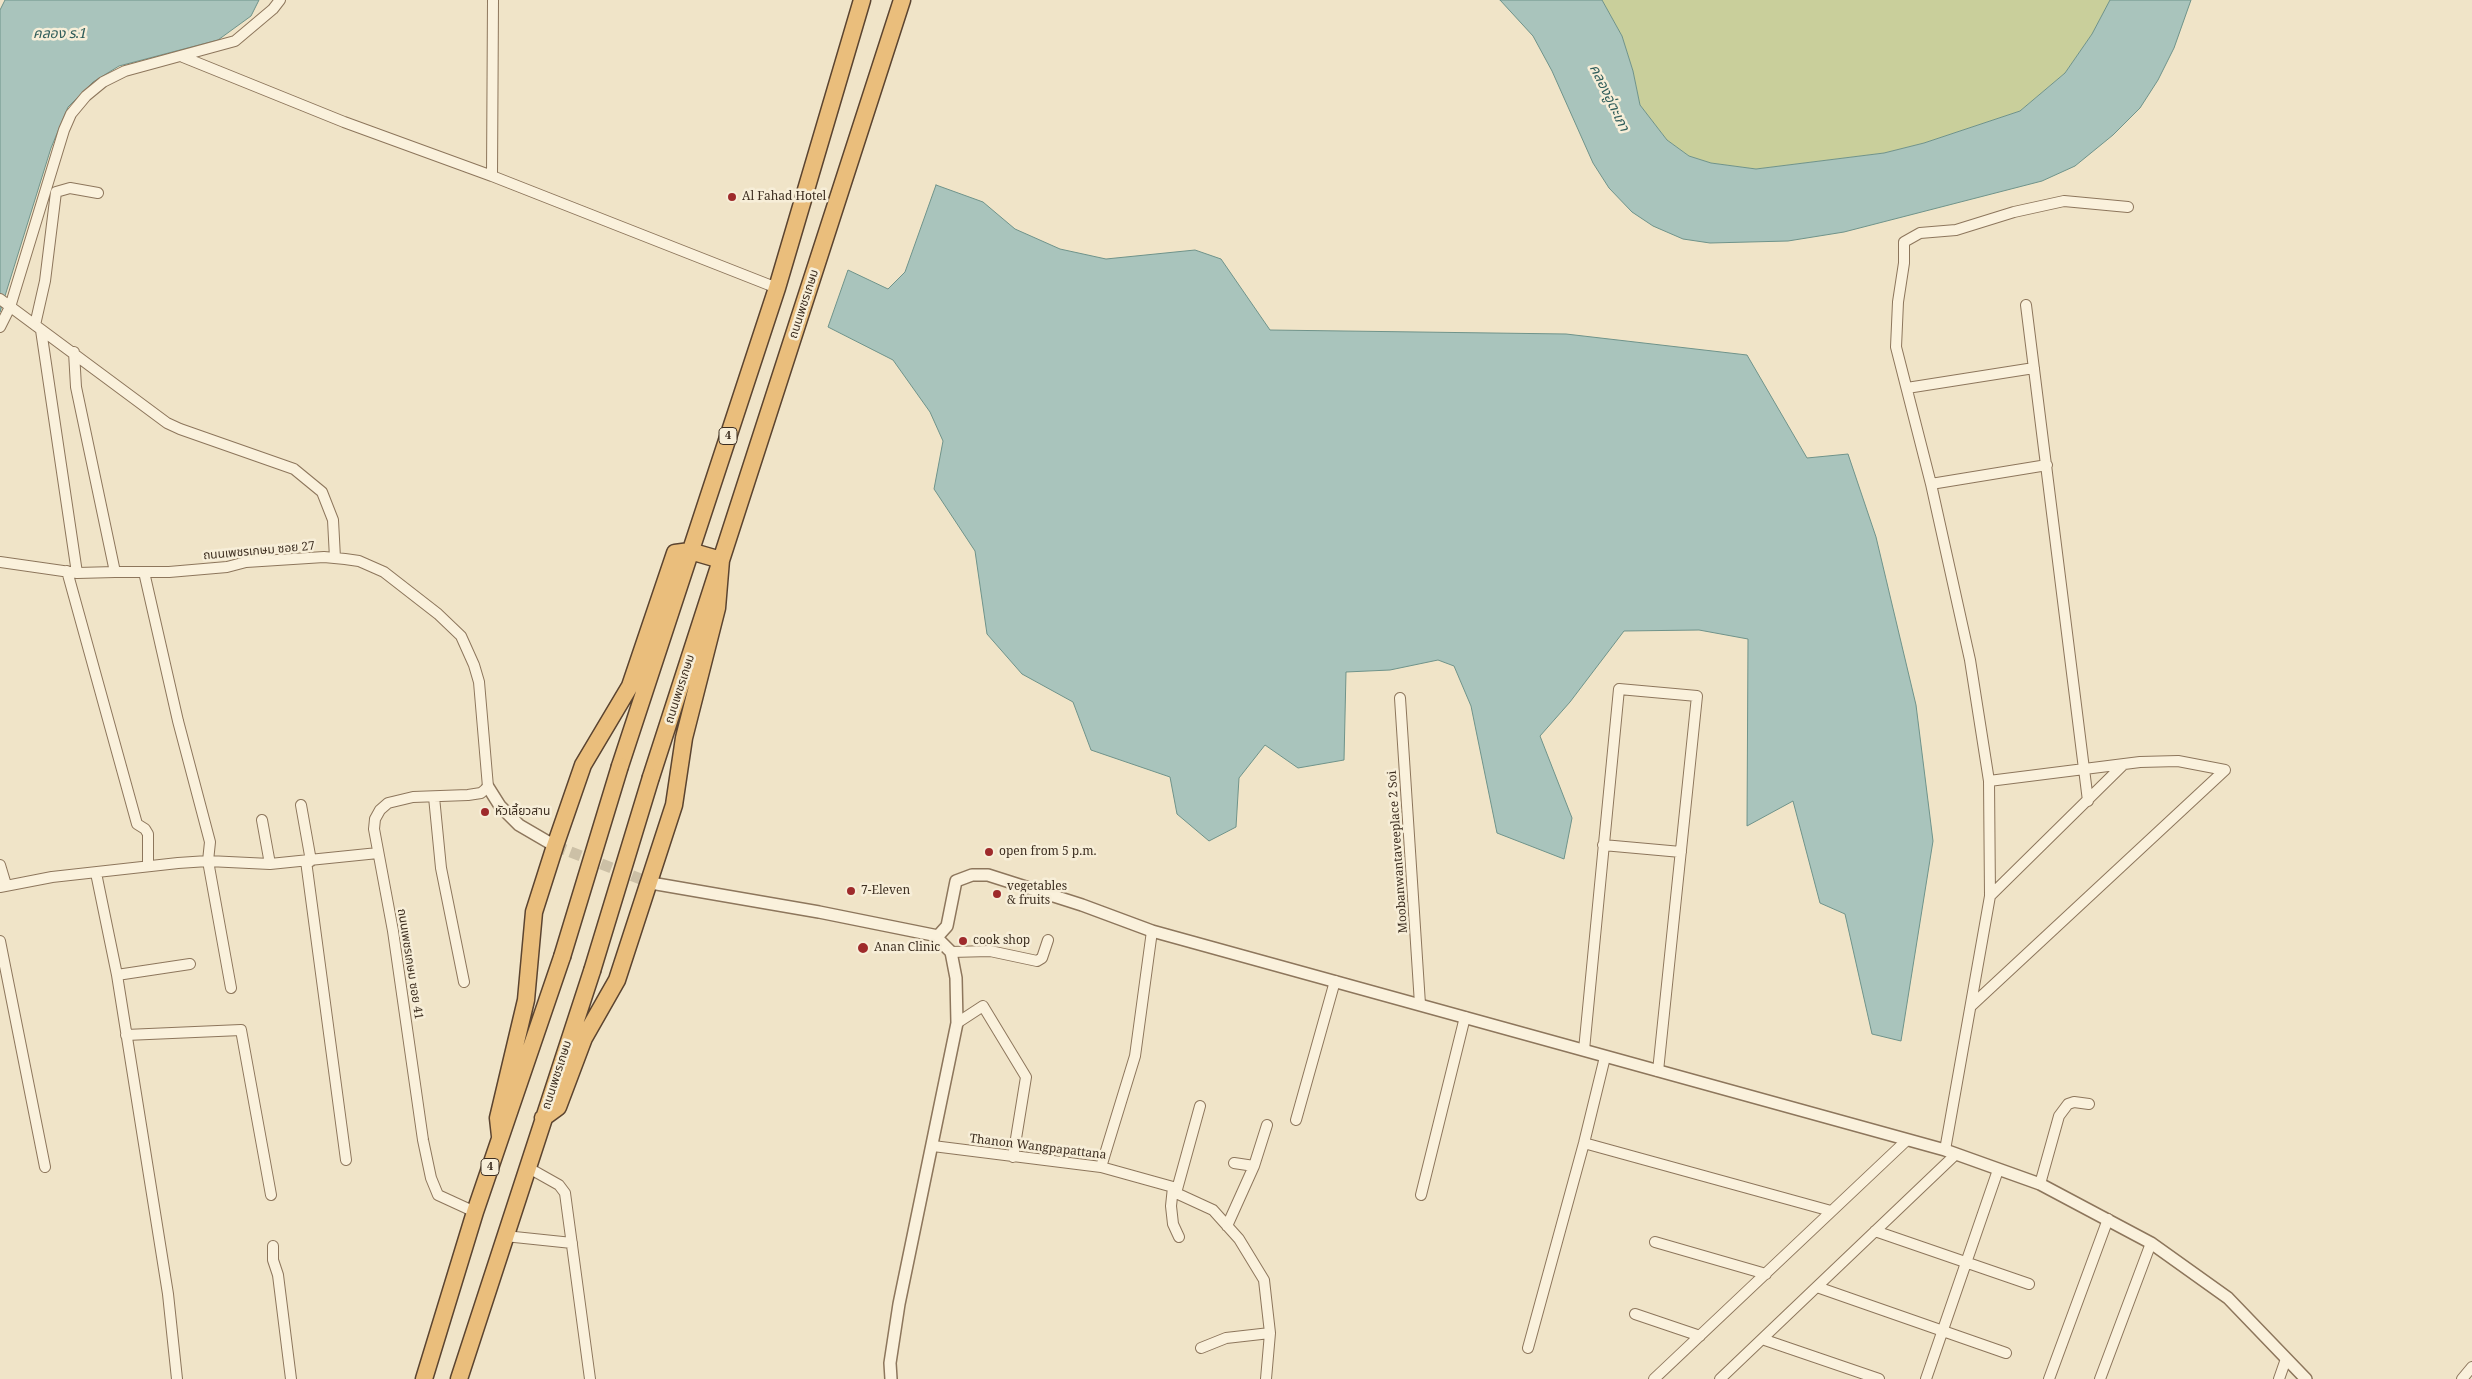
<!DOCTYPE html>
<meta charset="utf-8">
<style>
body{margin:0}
canvas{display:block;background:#f0e4c8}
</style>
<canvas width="2472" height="1379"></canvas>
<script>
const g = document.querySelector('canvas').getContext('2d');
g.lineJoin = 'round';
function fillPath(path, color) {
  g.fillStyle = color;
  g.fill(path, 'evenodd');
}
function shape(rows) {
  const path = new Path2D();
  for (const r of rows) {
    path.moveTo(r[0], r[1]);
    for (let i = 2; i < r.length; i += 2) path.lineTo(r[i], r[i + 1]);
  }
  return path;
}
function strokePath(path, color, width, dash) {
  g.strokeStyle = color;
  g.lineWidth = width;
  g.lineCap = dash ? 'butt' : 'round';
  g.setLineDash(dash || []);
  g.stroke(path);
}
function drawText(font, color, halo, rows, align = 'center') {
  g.font = font + ' "Noto Serif","Noto Sans Thai",serif';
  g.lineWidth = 5;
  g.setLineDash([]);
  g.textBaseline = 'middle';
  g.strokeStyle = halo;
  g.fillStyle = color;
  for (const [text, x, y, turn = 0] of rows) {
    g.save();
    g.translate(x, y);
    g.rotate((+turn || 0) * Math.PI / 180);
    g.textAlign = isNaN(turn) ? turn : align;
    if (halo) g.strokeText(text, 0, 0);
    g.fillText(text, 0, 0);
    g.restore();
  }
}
fillPath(shape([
 [1602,0,2110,0,2092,34,2065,73,2020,111,1924,143,1884,153,1756,169,1711,163,1689,156,1667,140,1640,105,1633,71,1622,36]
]), '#c9cf9b');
const water = shape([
 [5,0,259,0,251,16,218,40,119,66,93,82,68,107,51,148,0,312,0,10,5,0],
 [1500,0,1602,0,1622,36,1633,71,1640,105,1667,140,1689,156,1711,163,1756,169,1884,153,1924,143,2020,111,2065,73,2092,34,2110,0,2191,0,2174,48,2158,80,2140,108,2113,135,2075,166,2042,181,1844,232,1788,241,1710,243,1683,239,1653,226,1632,212,1609,188,1593,163,1552,71,1533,36,1500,0],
 [936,185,983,202,1015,229,1060,249,1106,259,1195,250,1221,259,1270,330,1566,334,1747,355,1807,458,1848,454,1876,537,1916,705,1933,841,1901,1041,1872,1034,1845,914,1820,903,1793,801,1747,826,1748,639,1699,630,1624,631,1570,702,1540,736,1572,818,1564,859,1497,833,1471,706,1454,666,1438,660,1390,670,1346,672,1344,760,1298,768,1265,745,1239,778,1236,827,1209,841,1177,814,1170,777,1091,750,1073,702,1022,674,987,634,975,551,934,489,943,441,930,412,893,360,828,327,848,270,888,289,905,272,936,185]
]);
fillPath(water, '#a9c4bc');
strokePath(water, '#6f938a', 1);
strokePath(shape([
 [555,846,651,883]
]), '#ccc0a6', 11, [11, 5.5]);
const minor = shape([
 [183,57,344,122,492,176,777,288],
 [492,176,493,0],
 [0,299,167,423,180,429,294,469,322,492,333,520,335,558],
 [2026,305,2088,801],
 [35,325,45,281,56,192,70,188,98,193],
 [0,327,10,307,64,130,71,114,86,96,103,82,125,71,235,41,273,9,280,0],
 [41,330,77,573],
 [74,352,76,387,115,572],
 [1907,388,2034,368],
 [1931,484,2047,465],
 [0,562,77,573,115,572,169,572,227,567,246,562,324,557,345,559,359,561,384,572,438,614,461,636,474,665,479,682,488,787,481,793,468,795,413,797,388,803,380,810,375,819,374,829,393,931,423,1140,431,1178,438,1195,475,1212],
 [67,571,137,824,145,829,148,834,148,866],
 [144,572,178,721,210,842,208,861,231,988],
 [1400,698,1420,1004],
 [434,797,441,868,464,982],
 [301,805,311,861],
 [262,820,270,864],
 [1603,845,1681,852],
 [306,861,346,1160],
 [0,865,6,885],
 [96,873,117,975,168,1294,177,1379],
 [0,887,52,877,178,863,208,861,270,864,378,853],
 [1990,896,2124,764],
 [0,941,45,1167],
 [951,952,990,951,1037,961,1042,958,1048,940],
 [117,975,190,964],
 [1971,1006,2225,770,2178,761,2140,762,1989,781],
 [957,1023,983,1006,1026,1077,1013,1157],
 [126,1035,241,1030,271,1195],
 [1584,1050,1619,689,1697,696,1658,1071],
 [1296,1120,1335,981],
 [1584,1143,1831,1211],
 [933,1146,1101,1167,1173,1187,1176,1193,1213,1210,1239,1239,1264,1280,1270,1333,1266,1379],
 [1945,1150,1990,896,1989,781,1970,660,1931,484,1896,347,1898,302,1904,263,1904,242,1920,233,1956,230,2014,212,2064,201,2128,207],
 [1234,1163,1254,1166],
 [527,1167,559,1185,565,1193,590,1379],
 [1101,1167,1135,1056,1152,931],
 [2040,1184,2059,1116,2068,1104,2074,1102,2089,1104],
 [1173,1187,1171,1206,1173,1224,1179,1237],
 [1176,1193,1200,1106],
 [1421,1195,1465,1017],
 [1227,1226,1254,1166,1267,1125],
 [1875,1231,2029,1284],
 [505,1236,572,1243],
 [1655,1242,1766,1274],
 [273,1246,273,1260,278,1275,291,1379],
 [1817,1287,2006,1353],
 [1635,1314,1700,1336],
 [1762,1339,1879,1379],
 [1201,1348,1226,1338,1270,1333],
 [1528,1348,1584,1143,1605,1057],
 [1654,1379,1907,1140],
 [1720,1379,1955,1155],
 [1926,1379,1998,1170],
 [2049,1379,2108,1219],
 [2100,1379,2151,1243],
 [2279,1379,2286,1359],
 [2462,1379,2472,1367]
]);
const tertiary = shape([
 [488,787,500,806,519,825,555,846],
 [651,883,819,912,938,936,947,926,956,881,972,875,988,875,1082,905,1152,931,1945,1150,2040,1184,2151,1243,2228,1298,2306,1379],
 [891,1379,890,1363,899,1304,957,1023,956,978,951,952,937,938]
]);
const trunk = shape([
 [620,766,777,288,862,0],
 [651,777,902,0],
 [500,1136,498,1118,526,1000,534,912,555,846,583,765,630,686,675,553,690,551,721,560,717,608,684,738,674,805,617,980,584,1038,558,1107,543,1118],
 [424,1379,475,1212,562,957],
 [459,1379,592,971]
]);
strokePath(minor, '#8d765c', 12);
strokePath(tertiary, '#8d765c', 14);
strokePath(trunk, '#5b4430', 19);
strokePath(minor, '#faf1dc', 10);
strokePath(tertiary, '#faf1dc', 11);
strokePath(trunk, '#eabe7c', 16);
const trunkBridge = shape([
 [562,957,620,766],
 [592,971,651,777]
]);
strokePath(trunkBridge, '#5b4430', 19, []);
strokePath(trunkBridge, '#eabe7c', 16);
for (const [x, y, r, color] of [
 [732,197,5,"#9e2a2b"],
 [485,812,5,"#9e2a2b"],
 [989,852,5,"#9e2a2b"],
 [851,891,5,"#9e2a2b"],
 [997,894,5,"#9e2a2b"],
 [963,941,5,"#9e2a2b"],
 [863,948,6,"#9e2a2b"]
]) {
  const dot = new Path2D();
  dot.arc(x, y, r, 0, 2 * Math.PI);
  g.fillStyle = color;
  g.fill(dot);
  strokePath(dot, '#f7eed8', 2);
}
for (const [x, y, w] of [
 [728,436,18],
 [490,1167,18]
]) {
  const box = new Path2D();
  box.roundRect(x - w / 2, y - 8.5, w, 17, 4);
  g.fillStyle = '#f7eed8';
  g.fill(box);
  strokePath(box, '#3d2e20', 1);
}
drawText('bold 11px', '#3d2e20', null, [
 ["4",728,436],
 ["4",490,1167]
]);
drawText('12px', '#3d2e20', '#f7eed8', [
 ["Al Fahad Hotel",742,197],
 ["หัวเลี้ยวสาน",495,812],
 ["open from 5 p.m.",999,852],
 ["vegetables",1007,887],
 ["& fruits",1007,901],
 ["7-Eleven",861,891],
 ["cook shop",973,941],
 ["Anan Clinic",874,948]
], 'left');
drawText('12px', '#3d2e20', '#f7eed8', [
 ["ถนนเพชรเกษม",804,304,-72],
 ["ถนนเพชรเกษม ซอย 27",259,551,-5],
 ["ถนนเพชรเกษม",680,689,-72],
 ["Moobanwantaveeplace 2 Soi",1398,852,-94],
 ["ถนนเพชรเกษม ซอย 41",410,964,81],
 ["ถนนเพชรเกษม",557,1075,-72],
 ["Thanon Wangpapattana",1038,1147,7]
]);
drawText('italic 14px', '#2f5d5a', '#f7eed8', [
 ["คลอง ร.1",60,34],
 ["คลองอู่ตะเภา",1609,98,64]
]);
</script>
